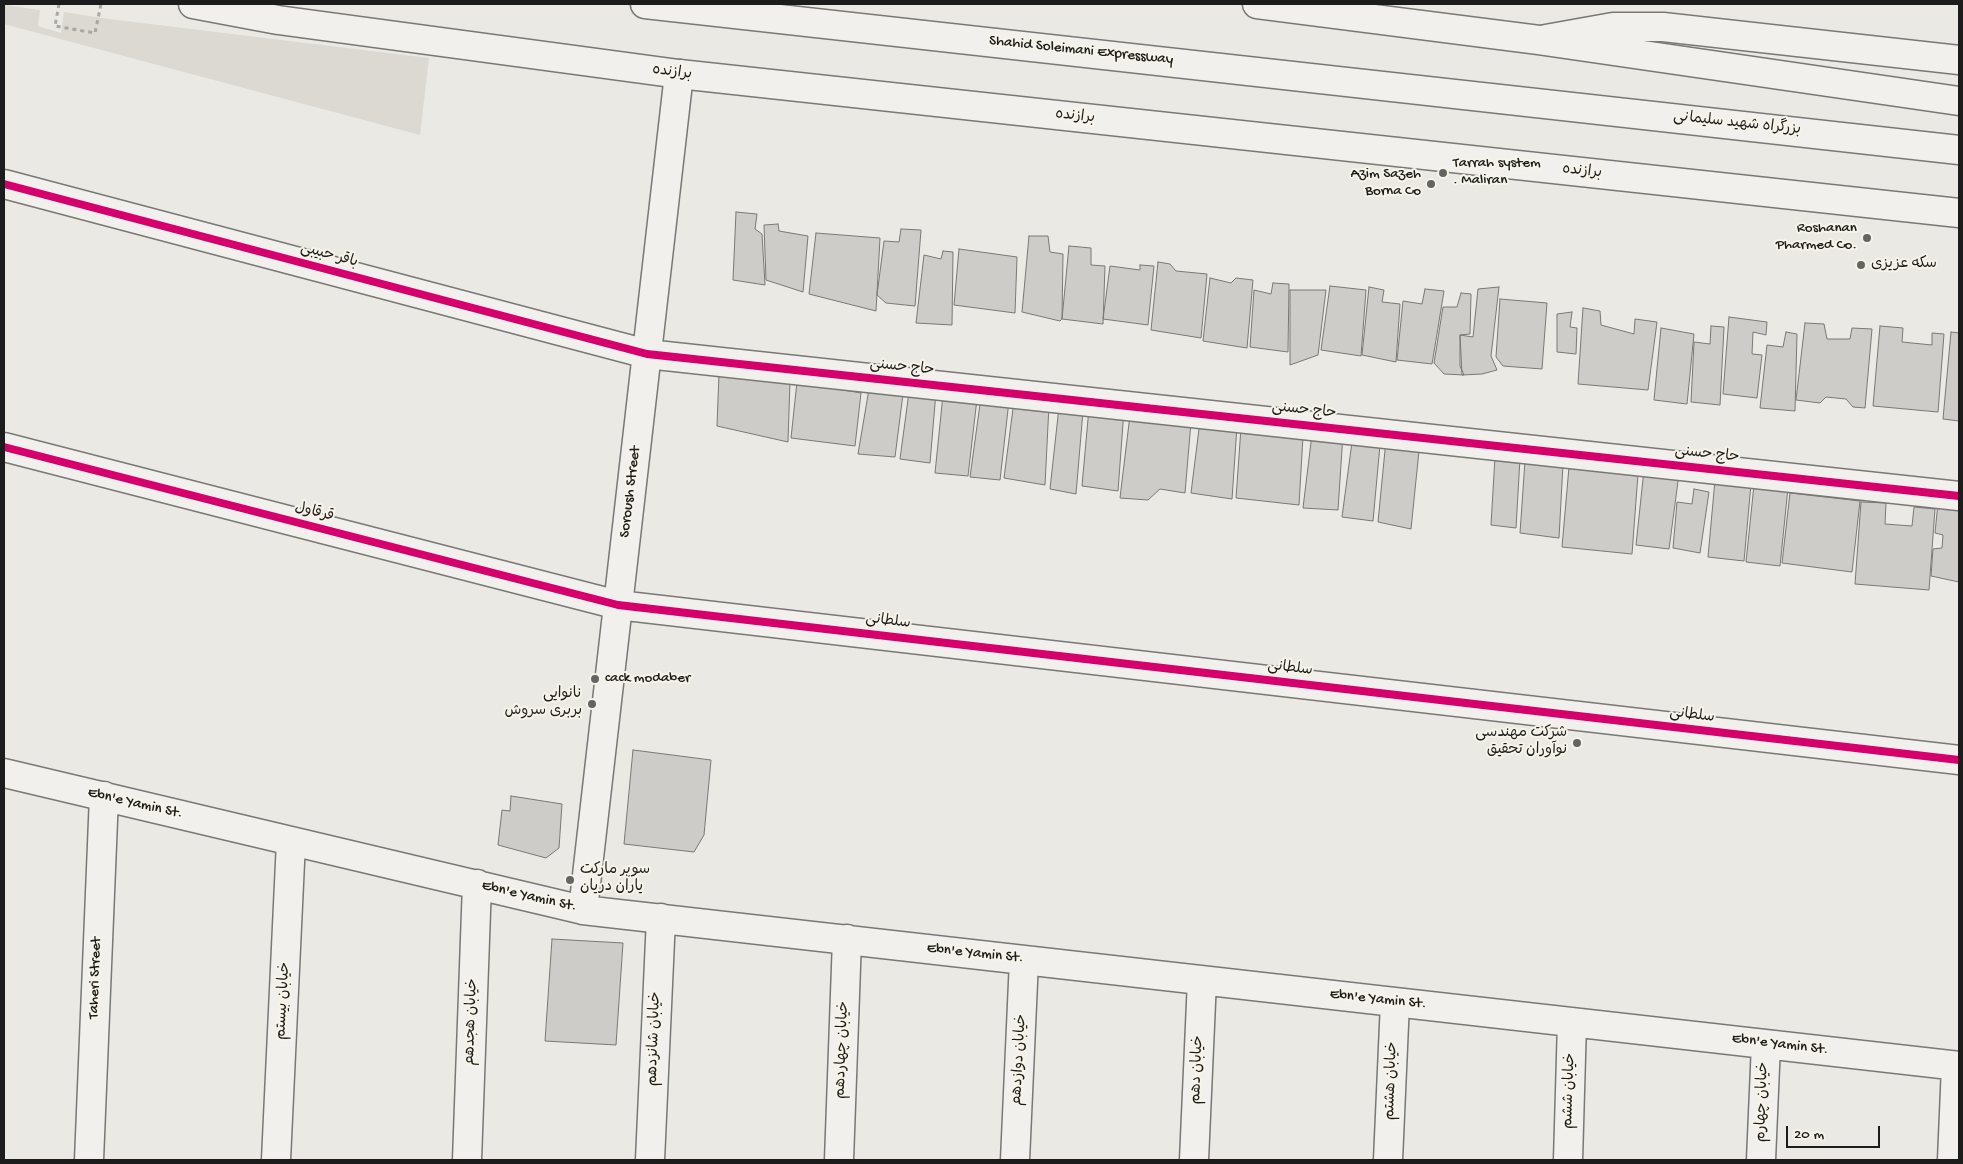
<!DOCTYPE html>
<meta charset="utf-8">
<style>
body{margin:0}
#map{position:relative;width:1963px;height:1164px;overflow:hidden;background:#eae9e4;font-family:"Gochi Hand",sans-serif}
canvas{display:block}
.frame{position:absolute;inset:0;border:5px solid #1c1c1c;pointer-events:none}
.scale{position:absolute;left:1786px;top:1126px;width:94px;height:22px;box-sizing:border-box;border:2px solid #1c1c1c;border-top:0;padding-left:6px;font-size:15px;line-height:18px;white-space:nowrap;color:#1c1c1c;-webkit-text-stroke:4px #f7f3e8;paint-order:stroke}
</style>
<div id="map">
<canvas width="1963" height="1164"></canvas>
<div class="frame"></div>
<div class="scale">20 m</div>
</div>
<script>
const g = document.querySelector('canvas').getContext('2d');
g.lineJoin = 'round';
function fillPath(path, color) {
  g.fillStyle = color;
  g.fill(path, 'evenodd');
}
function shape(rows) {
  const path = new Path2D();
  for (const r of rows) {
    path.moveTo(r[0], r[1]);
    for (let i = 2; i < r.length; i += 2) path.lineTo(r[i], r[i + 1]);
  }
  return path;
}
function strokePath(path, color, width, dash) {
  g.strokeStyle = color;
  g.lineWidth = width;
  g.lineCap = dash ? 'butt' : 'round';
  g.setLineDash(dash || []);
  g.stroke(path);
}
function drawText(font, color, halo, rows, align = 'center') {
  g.font = font + ' "Gochi Hand","Playpen Sans Arabic",sans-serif';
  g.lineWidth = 4;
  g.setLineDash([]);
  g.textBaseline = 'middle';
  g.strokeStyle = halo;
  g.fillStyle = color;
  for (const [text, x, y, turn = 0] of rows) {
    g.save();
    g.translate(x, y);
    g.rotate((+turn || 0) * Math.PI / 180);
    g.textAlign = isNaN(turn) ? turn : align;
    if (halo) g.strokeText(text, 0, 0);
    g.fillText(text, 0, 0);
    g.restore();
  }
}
fillPath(shape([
 [4,5,40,10,38,26,61,33,64,12,109,19,429,58,420,135,4,24]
]), '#dbd9d2');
const building = shape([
 [736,212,757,214,755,229,762,234,765,285,733,280,736,212],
 [778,224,779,231,808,236,803,292,766,280,764,225,778,224],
 [901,229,921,230,915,306,886,303,877,295,884,241,899,242,901,229],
 [816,233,880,238,876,311,809,294,816,233],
 [1029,236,1048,236,1050,252,1063,254,1062,319,1060,321,1022,312,1029,236],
 [1069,246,1091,248,1091,265,1105,266,1103,324,1062,319,1069,246],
 [959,249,1017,257,1015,313,954,305,959,249],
 [943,251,953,252,952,325,916,323,924,255,941,259,943,251],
 [1158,262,1170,264,1176,271,1207,274,1201,338,1151,330,1158,262],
 [1140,265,1154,266,1148,325,1103,319,1110,266,1140,270,1140,265],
 [1210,278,1231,283,1236,278,1253,280,1247,348,1203,341,1210,278],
 [1273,283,1289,284,1288,352,1250,347,1254,290,1271,294,1273,283],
 [1330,286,1366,290,1361,356,1321,350,1330,286],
 [1369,287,1384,290,1382,302,1400,304,1396,362,1362,355,1369,287],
 [1499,287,1491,356,1497,370,1482,374,1462,375,1460,335,1473,337,1478,289,1499,287],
 [1425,289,1444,291,1432,364,1397,360,1403,301,1422,304,1425,289],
 [1290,290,1326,290,1318,355,1290,365,1290,290],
 [1461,293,1471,294,1470,334,1460,335,1460,366,1464,375,1444,374,1434,363,1443,307,1457,307,1461,293],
 [1500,299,1547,303,1542,369,1503,366,1496,357,1500,299],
 [1583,308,1600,311,1601,325,1634,334,1635,319,1657,322,1648,390,1578,384,1583,308],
 [1572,312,1570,327,1577,328,1576,354,1557,352,1557,314,1572,312],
 [1729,317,1767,322,1766,335,1753,332,1752,354,1762,355,1757,398,1723,394,1729,317],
 [1805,323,1824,324,1827,339,1850,339,1852,328,1872,329,1865,408,1853,407,1846,399,1826,397,1820,403,1796,400,1805,323],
 [1711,326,1724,327,1720,405,1691,402,1694,342,1710,344,1711,326],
 [1880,326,1903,328,1902,342,1932,345,1932,333,1944,334,1938,412,1873,406,1880,326],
 [1661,328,1694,334,1687,404,1654,400,1661,328],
 [1786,332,1797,334,1795,411,1760,408,1767,345,1783,347,1786,332],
 [1951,332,1959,333,1959,421,1943,419,1951,332],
 [719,374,790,381,788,442,717,426,719,374],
 [797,382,861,393,855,446,791,438,797,382],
 [869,389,903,394,895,457,858,454,869,389],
 [909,392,936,392,930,463,900,459,909,392],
 [943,395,977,399,968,476,935,473,943,395],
 [981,397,1009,401,1000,480,970,477,981,397],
 [1014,401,1049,405,1045,485,1004,478,1014,401],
 [1059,407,1083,411,1076,494,1050,489,1059,407],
 [1089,408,1124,410,1118,491,1082,486,1089,408],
 [1130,415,1191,422,1185,493,1160,489,1148,500,1120,498,1130,415],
 [1200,421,1237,426,1232,499,1191,493,1200,421],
 [1241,428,1303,436,1299,505,1236,498,1241,428],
 [1312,434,1343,434,1338,510,1303,508,1312,434],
 [1386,440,1420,441,1411,529,1378,522,1386,440],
 [1352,442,1380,445,1373,521,1342,517,1352,442],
 [1495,457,1520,458,1516,528,1491,525,1495,457],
 [1525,461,1563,464,1559,538,1520,533,1525,461],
 [1569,467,1638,474,1632,554,1562,547,1569,467],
 [1644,470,1679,474,1669,549,1636,545,1644,470],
 [1715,480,1751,484,1744,561,1708,557,1715,480],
 [1754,485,1788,488,1780,566,1746,562,1754,485],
 [1694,489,1709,492,1700,553,1673,548,1677,502,1692,504,1694,489],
 [1790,493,1860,501,1852,572,1782,563,1790,493],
 [1861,502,1886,503,1885,524,1912,526,1914,507,1935,509,1929,590,1855,584,1861,502],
 [1938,503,1959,505,1959,582,1931,576,1933,549,1942,548,1943,535,1935,533,1938,503],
 [633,750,711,760,704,835,694,852,624,844,633,750],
 [511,796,562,804,559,848,546,858,498,845,502,810,510,811,511,796],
 [552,939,623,943,616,1045,545,1041,552,939]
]);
fillPath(building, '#cdccc9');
strokePath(building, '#797876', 1);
const minor = shape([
 [4,184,647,354,1959,496],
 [4,447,618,605,1959,760],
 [4,773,583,910,1959,1066],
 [583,910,679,74],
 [89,1160,104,796],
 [276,1160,291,841],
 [467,1160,477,884],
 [650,1160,661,918],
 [839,1160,847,939],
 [1015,1160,1024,960],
 [1194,1160,1202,980],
 [1388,1160,1395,1002],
 [1568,1160,1572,1022],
 [1761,1160,1766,1044],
 [1952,1160,1956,1066]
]);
const major = shape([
 [193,4,278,20,679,74,1959,213],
 [1546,39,1613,27,1663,27,1959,60]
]);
const highway = shape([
 [645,4,1959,150],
 [1257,4,1539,40,1959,101]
]);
strokePath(minor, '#797876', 31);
strokePath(major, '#797876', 31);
strokePath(highway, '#797876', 31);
strokePath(shape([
 [59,4,55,26,95,33,101,4]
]), '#a8a7a4', 3, [4, 4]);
strokePath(minor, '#f1f0ec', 28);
strokePath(major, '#f1f0ec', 28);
strokePath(highway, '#f1f0ec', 28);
strokePath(shape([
 [4,184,647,354,1959,496],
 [4,447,618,605,1959,760]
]), '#d6006c', 8);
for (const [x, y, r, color] of [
 [1443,173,5,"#646462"],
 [1431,184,5,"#646462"],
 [1867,238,5,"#646462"],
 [1861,265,5,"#646462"],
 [595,679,5,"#646462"],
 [592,704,5,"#646462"],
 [1577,743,5,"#646462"],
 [570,880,5,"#646462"]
]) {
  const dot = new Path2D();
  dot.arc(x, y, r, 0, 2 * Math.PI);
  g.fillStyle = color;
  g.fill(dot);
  strokePath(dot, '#f7f3e8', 2);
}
drawText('15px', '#1c1c1c', '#f7f3e8', [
 ["Shahid Soleimani Expressway",1081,51,6],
 ["برازنده",672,73,7],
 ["برازنده",1075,117,6],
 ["بزرگراه شهید سلیمانی",1737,124,6],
 ["برازنده",1582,172,6],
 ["باقر حبیبی",329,256,15],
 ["حاج حسنی",902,368,6],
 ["حاج حسنی",1304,411,6],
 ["حاج حسنی",1707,455,6],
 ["Soroush Street",631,492,-83],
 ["قرقاول",314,513,14],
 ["سلطانی",888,622,7],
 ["سلطانی",1290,669,7],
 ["سلطانی",1692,716,7],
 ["Ebn'e Yamin St.",135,804,13],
 ["Ebn'e Yamin St.",529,897,13],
 ["Ebn'e Yamin St.",975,954,6],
 ["Taheri Street",96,978,-88],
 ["Ebn'e Yamin St.",1378,1000,6],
 ["خیابان بیستم",284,1001,-87],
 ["خیابان هجدهم",472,1022,-88],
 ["خیابان شانزدهم",655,1039,-88],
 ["Ebn'e Yamin St.",1780,1045,7],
 ["خیابان چهاردهم",843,1050,-88],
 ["خیابان دوازدهم",1020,1060,-87],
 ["خیابان دهم",1198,1070,-88],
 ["خیابان هشتم",1392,1081,-88],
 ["خیابان ششم",1570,1091,-88],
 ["خیابان چهارم",1763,1102,-88]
]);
drawText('15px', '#1c1c1c', '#f7f3e8', [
 ["Tarrah system",1453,164],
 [". Maliran",1453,181],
 ["Azim Sazeh",1421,175,"right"],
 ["Borna Co",1421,192,"right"],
 ["Roshanan",1857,229,"right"],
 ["Pharmed Co.",1857,246,"right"],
 ["سکه عزیزی",1871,265],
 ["cack modaber",605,679],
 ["نانوایی",582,695,"right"],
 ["بربری سروش",582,712,"right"],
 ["شرکت مهندسی",1567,734,"right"],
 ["نوآوران تحقیق",1567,751,"right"],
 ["سوپر مارکت",580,871],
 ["یاران دریان",580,888]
], 'left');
</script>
